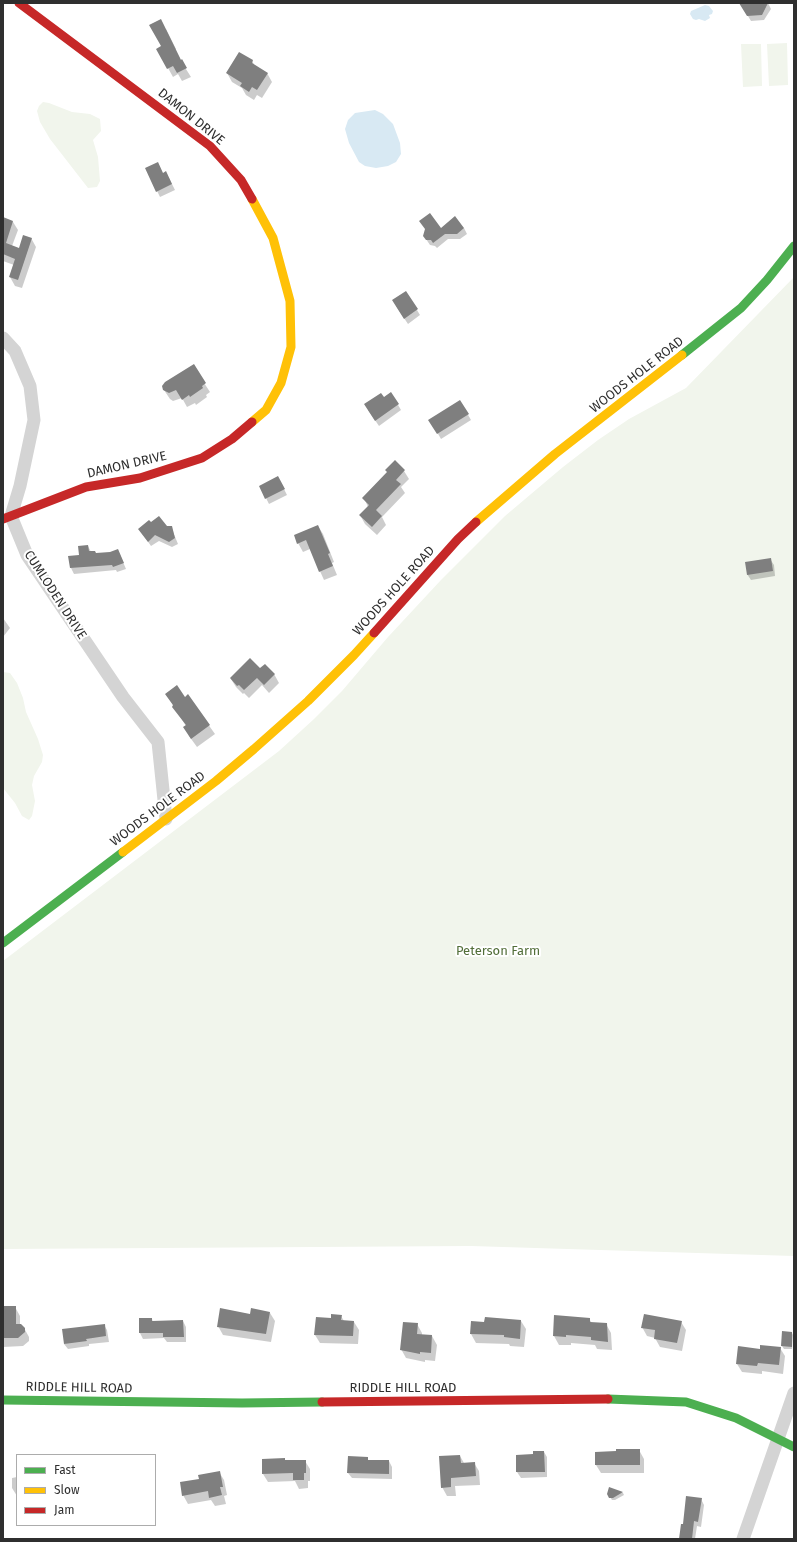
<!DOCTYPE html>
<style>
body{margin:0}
#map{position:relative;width:797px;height:1542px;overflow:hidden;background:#fff;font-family:"Fira Sans",sans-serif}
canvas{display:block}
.frame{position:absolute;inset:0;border:4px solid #2f2f2f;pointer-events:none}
.legend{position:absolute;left:16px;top:1454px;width:140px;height:72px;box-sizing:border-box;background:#fff;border:1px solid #acacac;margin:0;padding:5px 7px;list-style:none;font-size:12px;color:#2f2f2f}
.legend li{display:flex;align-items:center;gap:8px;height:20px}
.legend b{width:20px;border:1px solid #acacac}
</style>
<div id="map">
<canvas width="797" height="1542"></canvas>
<div class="frame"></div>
<ul class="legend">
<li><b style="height:5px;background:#4caf50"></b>Fast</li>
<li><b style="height:5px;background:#ffc107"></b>Slow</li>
<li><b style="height:5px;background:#c62828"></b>Jam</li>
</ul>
</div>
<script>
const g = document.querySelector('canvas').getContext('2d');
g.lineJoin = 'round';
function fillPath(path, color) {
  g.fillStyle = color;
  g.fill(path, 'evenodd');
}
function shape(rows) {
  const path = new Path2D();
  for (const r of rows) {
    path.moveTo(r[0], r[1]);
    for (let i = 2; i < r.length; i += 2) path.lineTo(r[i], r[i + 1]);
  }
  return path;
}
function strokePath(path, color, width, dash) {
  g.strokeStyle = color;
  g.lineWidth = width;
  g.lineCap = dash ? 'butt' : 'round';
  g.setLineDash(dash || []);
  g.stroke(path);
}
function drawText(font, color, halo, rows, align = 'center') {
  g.font = font + ' "Fira Sans",sans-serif';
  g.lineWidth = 4;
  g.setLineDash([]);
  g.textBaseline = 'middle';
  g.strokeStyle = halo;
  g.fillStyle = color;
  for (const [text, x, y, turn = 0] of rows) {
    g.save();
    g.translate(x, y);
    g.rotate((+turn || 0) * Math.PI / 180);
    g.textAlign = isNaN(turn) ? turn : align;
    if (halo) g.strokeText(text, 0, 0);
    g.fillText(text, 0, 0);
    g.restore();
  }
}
fillPath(shape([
 [787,43,788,85,769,86,767,44],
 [741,44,761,44,762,86,743,87],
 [43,102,49,103,72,112,90,114,100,119,101,131,93,140,98,157,100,181,97,187,88,188,50,139,40,122,37,111,39,106],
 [794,277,794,1256,471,1246,3,1249,3,961,279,751,314,719,342,691,388,637,441,580,505,516,563,467,598,440,629,419,686,388],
 [3,672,10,673,17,683,23,698,26,712,38,739,43,755,42,762,34,776,32,785,35,801,32,816,29,820,22,816,15,803,3,788]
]), '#f1f5ec');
fillPath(shape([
 [705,5,709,6,713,11,712,14,709,15,710,18,705,21,699,19,696,20,693,19,690,14,691,11],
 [375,110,383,114,393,124,400,143,401,154,396,162,388,166,376,168,365,166,359,162,349,143,345,129,348,120,355,113]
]), '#d8e9f3');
fillPath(shape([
 [740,3,768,3,771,9,764,20,751,21],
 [166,29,176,49,174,50,191,77,182,81,178,74,173,77,168,68,162,47],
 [252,61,255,66,267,73,272,82,262,98,257,95,254,100,246,95,242,88,232,82,227,73],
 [146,168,163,174,169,178,175,190,160,197],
 [3,218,13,222,18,230,12,246,20,249,31,238,36,247,22,288,15,286,10,277,14,265,3,261],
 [464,228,467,234,460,239,448,239,437,248,435,246,430,245,424,236,441,229],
 [406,292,420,315,408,324,396,306],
 [193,366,210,392,206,395,207,397,196,405,195,403,187,407,182,398,173,401,170,399,164,390],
 [391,393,401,410,379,426,368,410],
 [460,401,471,420,441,439,430,420],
 [404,471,409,479,401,487,405,493,382,517,386,525,377,535,365,524,360,515,368,507,364,498,388,473],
 [281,483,287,495,269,504,266,498],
 [318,526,323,534,334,562,332,563,337,575,324,580,310,549,303,552,298,543],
 [171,527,178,544,172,547,159,541,151,546,139,529],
 [88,546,91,552,96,554,110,553,118,550,126,569,117,572,116,570,74,574,71,568,70,557,80,556],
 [770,559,774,565,775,576,751,580,747,574],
 [3,618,10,628,3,637],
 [260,670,274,674,279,683,269,693,262,685,249,698,244,693,243,694,236,687,231,679],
 [166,694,185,698,188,696,215,734,197,747,189,736,186,726],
 [3,1307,15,1307,20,1316,20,1325,24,1328,29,1337,29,1341,23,1346,3,1347],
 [270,1313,275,1321,271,1342,223,1335,218,1326],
 [341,1316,344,1321,354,1322,359,1330,358,1344,320,1343,315,1335,332,1319],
 [140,1319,152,1319,153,1322,183,1321,186,1327,186,1342,167,1342,164,1338,143,1339,140,1333],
 [589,1319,592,1323,606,1324,611,1333,612,1350,597,1349,595,1345,571,1343,571,1345,559,1345,554,1336],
 [521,1321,526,1329,524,1347,510,1346,509,1344,476,1343,471,1334,472,1322,485,1323],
 [681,1322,686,1330,682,1351,660,1347,655,1338,647,1336,642,1327],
 [417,1324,422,1333,422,1335,432,1336,437,1345,435,1361,425,1360,425,1362,406,1358,401,1349],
 [104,1325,107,1330,109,1342,89,1344,89,1346,68,1349,64,1344],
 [783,1332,792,1333,793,1335,792,1349,784,1349,782,1346],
 [780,1348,785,1356,783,1374,762,1371,762,1374,742,1372,737,1364,760,1350],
 [639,1450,644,1459,644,1473,601,1473,596,1465],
 [544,1452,547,1457,547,1477,521,1478,517,1472,517,1456,534,1455],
 [460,1456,464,1463,474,1463,479,1471,480,1485,455,1486,456,1496,447,1496,442,1487],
 [367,1458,369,1461,389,1461,392,1467,392,1479,352,1478,348,1473],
 [286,1461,305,1461,310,1469,310,1481,308,1481,308,1488,299,1489,295,1481,268,1482,263,1474],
 [219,1472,224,1480,227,1495,224,1496,226,1504,215,1506,211,1500,188,1504,183,1495,200,1480],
 [17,1477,17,1496,12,1488,12,1478],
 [610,1488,623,1493,624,1495,615,1500,612,1500,608,1494],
 [701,1499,704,1505,701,1527,697,1526,695,1539,680,1539,683,1525]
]), '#0003');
fillPath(shape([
 [739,3,768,3,762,15,747,16],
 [161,19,181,60,182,59,187,68,177,73,173,66,167,69,156,49,161,46,149,25],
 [239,52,253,60,252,63,268,73,257,90,252,87,249,92,240,86,242,83,226,73],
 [158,162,163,173,166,171,172,184,156,192,145,168],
 [430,213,441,228,455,216,464,228,457,234,445,234,433,243,431,240,426,240,423,236,425,229,419,221],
 [3,217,13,221,6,243,19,248,23,235,32,238,18,280,9,277,15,259,3,254],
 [406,291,418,309,404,319,392,300],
 [194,364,206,383,202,386,203,388,190,397,189,395,182,400,176,390,169,393,163,390,162,386,165,382],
 [391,392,399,404,375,421,364,404,381,393,384,397],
 [460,400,469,414,437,434,428,420],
 [395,460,405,470,396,480,401,484,376,510,382,516,372,527,359,515,369,505,362,498,387,472,385,470],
 [278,476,285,489,265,499,259,486],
 [159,516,167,526,172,526,175,538,169,542,155,535,148,542,138,529,149,520,151,522],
 [318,525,330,553,328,554,333,566,319,572,306,540,297,544,294,535],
 [88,545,89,551,95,551,96,553,110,552,118,549,124,563,113,567,112,565,70,568,68,556,79,555,78,546],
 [771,558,773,571,747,575,745,562],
 [250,658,260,668,265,664,275,674,264,685,257,678,244,690,239,685,237,686,230,678],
 [177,685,185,697,188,694,210,725,191,739,183,727,186,725,172,707,173,705,165,694],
 [3,1306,16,1306,16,1324,21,1324,25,1328,25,1332,18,1338,3,1338],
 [220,1308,250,1314,251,1308,270,1312,266,1334,217,1327],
 [331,1314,342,1315,341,1320,354,1321,353,1336,314,1335,316,1317,331,1318],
 [644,1314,682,1321,677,1343,654,1339,655,1330,641,1328],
 [554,1315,590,1318,590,1322,607,1323,608,1342,591,1340,591,1337,566,1335,566,1337,553,1336],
 [485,1317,521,1320,520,1339,504,1337,504,1335,470,1334,471,1321,484,1322],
 [139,1318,152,1318,152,1321,183,1320,184,1337,163,1337,163,1333,139,1333],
 [403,1322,418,1323,417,1334,432,1335,431,1353,420,1352,420,1354,400,1350],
 [105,1324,106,1336,86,1339,87,1341,64,1344,62,1329],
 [782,1331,792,1332,792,1347,781,1346],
 [760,1345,781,1347,779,1365,758,1363,757,1366,736,1364,738,1346,760,1349],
 [616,1449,640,1449,640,1465,595,1465,595,1452,616,1451],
 [533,1451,544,1451,545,1472,516,1472,516,1455,533,1454],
 [460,1455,461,1463,475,1462,476,1476,451,1478,451,1487,441,1488,439,1456],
 [348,1456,368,1457,368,1460,389,1460,389,1474,347,1473],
 [285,1458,285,1460,306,1460,306,1473,304,1473,304,1480,293,1480,293,1473,262,1474,262,1459],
 [220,1471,223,1487,220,1487,222,1495,209,1498,208,1491,182,1496,180,1482,199,1479,198,1475],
 [609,1487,623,1492,613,1498,609,1498,607,1494],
 [686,1496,702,1498,698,1522,694,1521,692,1539,679,1539,681,1524,683,1524]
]), '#7f7f7f');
strokePath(shape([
 [3,338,15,351,30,386,34,420,20,486,11,516,27,555,123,697,158,742,166,819],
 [743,1539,794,1393]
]), '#d4d4d4', 13);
strokePath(shape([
 [682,355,741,308,767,280,794,246],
 [3,943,123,852],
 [608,1399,686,1402,736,1418,794,1447],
 [3,1400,242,1403,322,1402]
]), '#4caf50', 9);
strokePath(shape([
 [252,199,273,238,290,301,291,347,281,383,266,410,252,422],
 [476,522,555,454,682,355],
 [123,852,216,781,254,749,308,701,354,655,374,633]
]), '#ffc107', 9);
strokePath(shape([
 [19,3,210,146,241,180,252,199],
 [3,519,86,487,140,478,202,458,232,439,252,422],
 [374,633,458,539,476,522],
 [322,1402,608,1399]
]), '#c62828', 9);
drawText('13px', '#2f2f2f', '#fff', [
 ["DAMON DRIVE",191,117,39],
 ["WOODS HOLE ROAD",637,375,-38],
 ["DAMON DRIVE",127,465,-13],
 ["WOODS HOLE ROAD",394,591,-48],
 ["CUMLODEN DRIVE",55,595,57],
 ["WOODS HOLE ROAD",158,809,-37],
 ["RIDDLE HILL ROAD",79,1388,1],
 ["RIDDLE HILL ROAD",403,1388]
]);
drawText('13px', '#526e39', '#fff', [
 ["Peterson Farm",498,951]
]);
</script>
